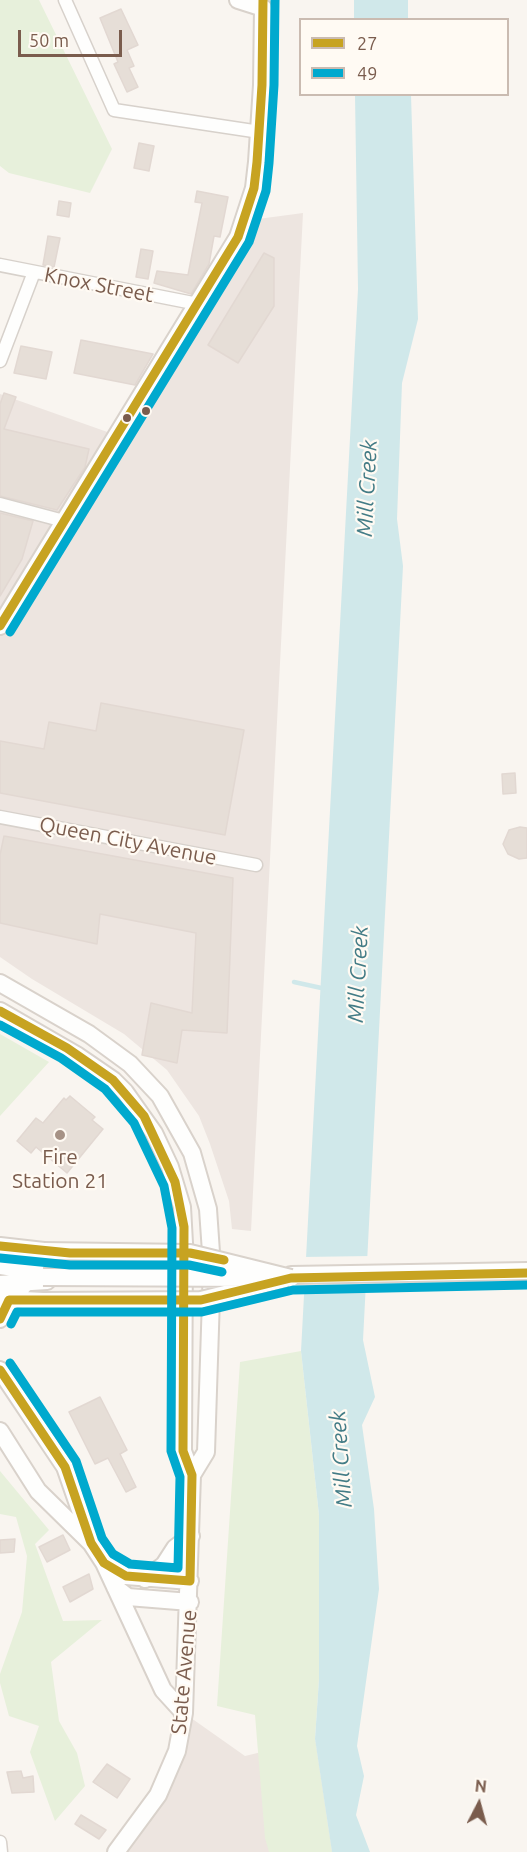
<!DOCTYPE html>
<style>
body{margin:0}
#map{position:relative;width:527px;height:1852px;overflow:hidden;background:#f9f5f0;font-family:Ubuntu,sans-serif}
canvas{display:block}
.legend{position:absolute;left:299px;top:18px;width:210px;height:78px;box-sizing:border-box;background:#fffaf3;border:2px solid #cabbb1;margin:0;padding:8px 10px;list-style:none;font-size:18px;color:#7a5c4d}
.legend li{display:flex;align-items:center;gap:12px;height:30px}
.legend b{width:30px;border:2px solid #cabbb1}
.north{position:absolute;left:449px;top:1774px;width:60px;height:60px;-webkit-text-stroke:4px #fffaf3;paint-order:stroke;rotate:6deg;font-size:16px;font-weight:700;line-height:24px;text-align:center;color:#7a5c4d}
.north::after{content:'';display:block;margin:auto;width:21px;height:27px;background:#7a5c4d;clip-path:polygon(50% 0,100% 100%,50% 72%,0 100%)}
.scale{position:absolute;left:18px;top:30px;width:104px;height:27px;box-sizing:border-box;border:3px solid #7a5c4d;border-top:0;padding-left:8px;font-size:18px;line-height:21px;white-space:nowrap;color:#7a5c4d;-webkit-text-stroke:4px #fffaf3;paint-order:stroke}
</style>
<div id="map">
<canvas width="527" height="1852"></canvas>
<ul class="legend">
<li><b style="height:8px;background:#c7a321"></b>27</li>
<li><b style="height:8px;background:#00a9ce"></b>49</li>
</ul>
<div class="north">N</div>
<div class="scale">50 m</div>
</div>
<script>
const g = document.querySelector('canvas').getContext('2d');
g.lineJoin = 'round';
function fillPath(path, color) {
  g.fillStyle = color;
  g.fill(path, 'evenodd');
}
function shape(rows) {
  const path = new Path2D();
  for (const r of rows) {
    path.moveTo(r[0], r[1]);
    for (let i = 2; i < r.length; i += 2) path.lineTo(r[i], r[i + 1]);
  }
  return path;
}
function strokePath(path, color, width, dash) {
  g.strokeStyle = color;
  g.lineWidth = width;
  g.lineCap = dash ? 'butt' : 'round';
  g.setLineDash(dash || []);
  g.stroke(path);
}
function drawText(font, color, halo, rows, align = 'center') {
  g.font = font + ' Ubuntu,sans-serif';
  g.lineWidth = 4.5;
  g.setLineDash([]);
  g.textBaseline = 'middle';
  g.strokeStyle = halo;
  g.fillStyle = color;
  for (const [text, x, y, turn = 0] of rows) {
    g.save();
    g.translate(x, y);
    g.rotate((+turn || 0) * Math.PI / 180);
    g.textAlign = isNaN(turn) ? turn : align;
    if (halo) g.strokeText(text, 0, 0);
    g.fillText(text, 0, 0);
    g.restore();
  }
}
fillPath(shape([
 [303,213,251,1231,232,1229,229,1201,210,1144,199,1116,167,1070,124,1034,32,979,0,957,0,394,130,440,239,263,258,219],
 [184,1713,245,1756,315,1739,332,1852,116,1852,158,1795]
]), '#ede5e0');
fillPath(shape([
 [0,0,39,0,112,149,90,193,9,173,0,166],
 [0,1034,49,1062,0,1116],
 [301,1351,319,1515,319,1679,315,1739,332,1852,269,1852,265,1838,255,1715,217,1706,240,1362],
 [0,1471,49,1530,35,1544,63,1621,102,1620,51,1662,59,1721,77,1753,85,1786,55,1821,30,1752,39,1726,9,1716,0,1683,0,1674,22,1612,27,1556,16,1517,0,1514]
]), '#e7f0db');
fillPath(shape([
 [354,0,408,0,408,19,354,19],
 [355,95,411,95,418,319,402,383,397,519,403,566,363,1340,375,1397,362,1425,374,1509,379,1589,357,1746,364,1776,356,1815,370,1852,332,1852,315,1739,319,1679,319,1515,301,1351,358,289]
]), '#d0e8ea');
fillPath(shape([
 [371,1256,369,1291,301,1292,303,1257]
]), '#f9f5f0');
strokePath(shape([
 [294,982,326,989]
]), '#d0e8ea', 4.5);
const building = shape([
 [121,9,138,45,127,50,134,66,129,68,138,87,127,92,114,64,118,62,100,18,121,9],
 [139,143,154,146,149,171,134,168,139,143],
 [197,191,228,197,220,237,214,236,209,264,191,294,154,283,157,271,188,275,202,203,195,202,197,191],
 [59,201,71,203,69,217,57,215,59,201],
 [48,236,60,238,54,267,43,265,48,236],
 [141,249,153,251,148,279,136,277,141,249],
 [264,253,274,258,274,306,238,363,208,345,264,253],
 [81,340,153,354,135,385,74,373,81,340],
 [21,346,52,352,46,379,14,373,21,346],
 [4,393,16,397,4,429,89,449,85,467,57,510,0,496,0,404,4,393],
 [0,513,33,521,22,559,0,596,0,513],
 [101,703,244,730,225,835,0,793,0,741,44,749,49,722,96,731,101,703],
 [515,773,516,793,503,794,502,774,515,773],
 [520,827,527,828,527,858,519,859,508,854,503,844,509,830,520,827],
 [4,836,233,878,227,1033,182,1030,177,1063,142,1055,151,1003,192,1013,196,933,100,914,97,944,0,923,0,855,4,836],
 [70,1096,95,1117,92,1120,103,1129,67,1173,36,1147,31,1153,17,1141,36,1118,43,1123,64,1098,66,1100,70,1096],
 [100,1397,127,1450,120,1454,136,1487,126,1492,108,1458,95,1464,69,1412,100,1397],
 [63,1535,70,1550,47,1562,39,1547,63,1535],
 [15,1539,14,1552,0,1553,0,1540,15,1539],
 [89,1574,93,1589,70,1602,63,1587,89,1574],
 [107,1764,130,1779,117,1798,93,1782,107,1764],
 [21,1771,23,1778,33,1776,34,1792,12,1793,7,1772,21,1771],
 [81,1815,106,1830,99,1839,75,1824,81,1815]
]);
fillPath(building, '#e6ded7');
strokePath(building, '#e2d8d2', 1.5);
const street = shape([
 [65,0,114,110,260,132],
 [0,265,198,304],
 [0,361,34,272],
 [0,504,64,521],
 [0,817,256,865],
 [0,1842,1,1852]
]);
const secondary = shape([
 [0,626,238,237,254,188,257,162,262,85,263,8,238,0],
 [0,983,89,1034,130,1064,160,1096,192,1153,208,1209,212,1267,206,1452,192,1475],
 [0,1011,78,1056,113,1080,125,1092,154,1133,170,1167,182,1207,184,1243,183,1451,192,1475,184,1713,177,1751,158,1795,116,1852],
 [0,1246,44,1251],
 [0,1266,57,1275],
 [291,1275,527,1271],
 [0,1284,47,1281],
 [4,1299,43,1301],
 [0,1319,9,1300,27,1282],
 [0,1370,65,1467,90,1539],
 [0,1431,38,1491,91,1543,104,1563,163,1690,184,1713],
 [104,1563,126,1576,190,1581],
 [145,1579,164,1565,175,1548,191,1536],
 [115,1587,128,1597,190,1602]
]);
strokePath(street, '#d7d1cb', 15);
strokePath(secondary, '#d9d2cb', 20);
strokePath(street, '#fefefd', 12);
strokePath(secondary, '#fefefd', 16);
const secondaryBridge = shape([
 [44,1251,190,1253,291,1278],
 [43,1277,263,1278],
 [43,1301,201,1300,285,1279]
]);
strokePath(secondaryBridge, '#d9d2cb', 20, []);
strokePath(secondaryBridge, '#fefefd', 16);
strokePath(shape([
 [0,626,238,237,254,188,257,162,262,85,263,0],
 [0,1011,67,1048,113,1080,144,1116,175,1182,184,1227,183,1451,192,1475,190,1581,126,1576,104,1563,91,1543,65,1467,0,1370],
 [0,1246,70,1253,190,1253,224,1260],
 [0,1319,9,1300,201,1300,291,1278,527,1273]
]), '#c7a321', 9);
strokePath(shape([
 [10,632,249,242,266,191,269,163,274,85,275,0],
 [0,1025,61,1058,105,1089,134,1123,164,1186,172,1228,171,1451,180,1477,178,1568,130,1564,113,1554,102,1538,76,1461,10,1363],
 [0,1258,70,1265,189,1265,222,1272],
 [11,1324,17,1312,202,1312,293,1290,527,1285]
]), '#00a9ce', 9);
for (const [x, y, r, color] of [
 [146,411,5,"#7a5c4d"],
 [127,418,5,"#7a5c4d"],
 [60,1135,6,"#a69286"]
]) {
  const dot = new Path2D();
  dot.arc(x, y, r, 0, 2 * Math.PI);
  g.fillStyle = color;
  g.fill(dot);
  strokePath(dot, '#fffaf3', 2);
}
drawText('21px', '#7a5c4d', '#fffaf3', [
 ["Knox Street",99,285,11],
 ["Queen City Avenue",128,841,11],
 ["State Avenue",184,1672,-85]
]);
drawText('21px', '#7a5c4d', '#fffaf3', [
 ["Fire",60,1157],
 ["Station 21",60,1181]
]);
drawText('italic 22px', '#437c86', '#fffaf3', [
 ["Mill Creek",367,488,-87],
 ["Mill Creek",358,974,-87],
 ["Mill Creek",341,1459,-94]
]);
</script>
